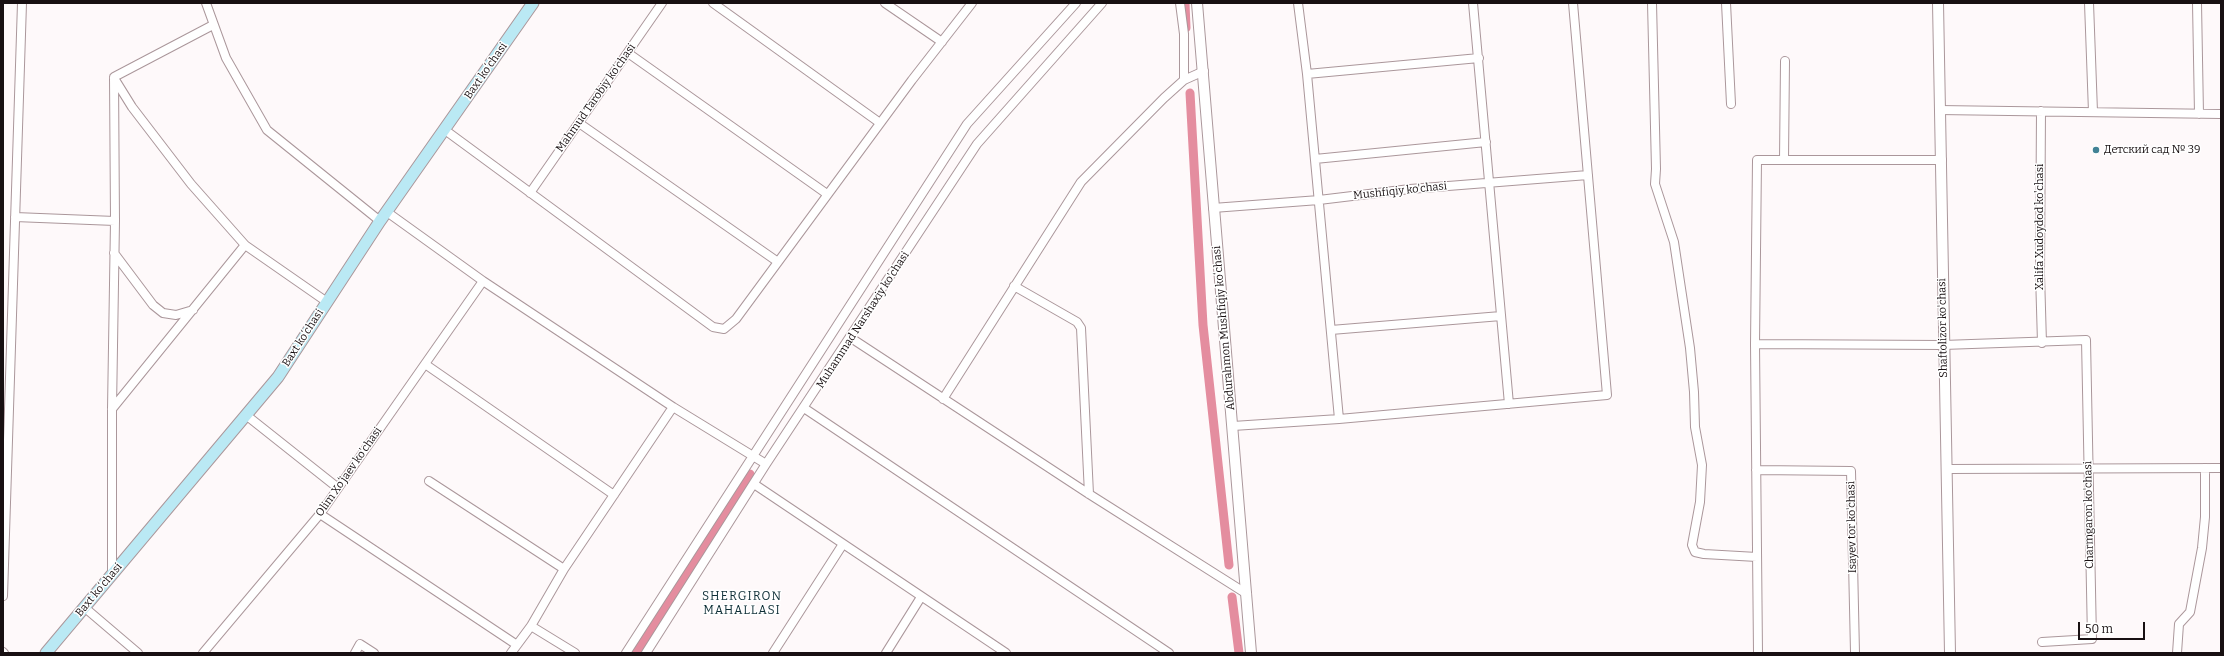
<!DOCTYPE html>
<meta charset="utf-8">
<style>
body{margin:0}
#map{position:relative;width:2224px;height:656px;overflow:hidden;background:#fef9fa;font-family:Bitter,serif}
canvas{display:block}
.frame{position:absolute;inset:0;border:4px solid #181012;pointer-events:none}
.scale{position:absolute;left:2078px;top:622px;width:67px;height:18px;box-sizing:border-box;border:2px solid #181012;border-top:0;padding-left:5px;font-size:12px;line-height:14px;white-space:nowrap;color:#181012;-webkit-text-stroke:3px #fff;paint-order:stroke}
</style>
<div id="map">
<canvas width="2224" height="656"></canvas>
<div class="frame"></div>
<div class="scale">50 m</div>
</div>
<script>
const g = document.querySelector('canvas').getContext('2d');
g.lineJoin = 'round';
function shape(rows) {
  const path = new Path2D();
  for (const r of rows) {
    path.moveTo(r[0], r[1]);
    for (let i = 2; i < r.length; i += 2) path.lineTo(r[i], r[i + 1]);
  }
  return path;
}
function strokePath(path, color, width, dash) {
  g.strokeStyle = color;
  g.lineWidth = width;
  g.lineCap = dash ? 'butt' : 'round';
  g.setLineDash(dash || []);
  g.stroke(path);
}
function drawText(font, color, halo, rows, align = 'center') {
  g.font = font + ' Bitter,serif';
  g.lineWidth = 3;
  g.setLineDash([]);
  g.textBaseline = 'middle';
  g.strokeStyle = halo;
  g.fillStyle = color;
  for (const [text, x, y, turn = 0] of rows) {
    g.save();
    g.translate(x, y);
    g.rotate((+turn || 0) * Math.PI / 180);
    g.textAlign = isNaN(turn) ? turn : align;
    if (halo) g.strokeText(text, 0, 0);
    g.fillText(text, 0, 0);
    g.restore();
  }
}
strokePath(shape([
 [1185,3,1186,28],
 [1190,93,1203,325,1229,565],
 [1232,597,1239,653],
 [636,653,750,474]
]), '#e48d9f', 9);
const minor = shape([
 [206,3,226,58,267,130,380,221],
 [713,3,880,123],
 [885,3,942,42],
 [1180,3,1184,34,1184,80],
 [1298,3,1307,74,1339,419],
 [1473,3,1509,404],
 [1652,3,1656,169,1655,184,1674,242,1690,348,1694,392,1695,427,1702,465,1700,502,1692,545,1695,552,1704,554,1757,557],
 [1726,3,1731,104],
 [2089,3,2093,112],
 [2197,3,2199,114],
 [628,53,827,194],
 [1307,74,1479,58],
 [114,78,132,107,191,184,245,245,327,302],
 [1939,110,2221,114],
 [2041,111,2040,274,2042,343],
 [579,123,778,262],
 [445,130,713,327,724,329,736,319,912,80,972,3],
 [1315,159,1486,142],
 [1784,160,1785,61],
 [530,193,662,3],
 [1213,208,1319,200,1410,189,1588,175],
 [387,212,483,281,673,407,766,464],
 [15,217,115,221],
 [114,253,153,305,163,313,176,315,193,310],
 [1014,286,1077,322,1081,328,1089,494],
 [1331,330,1501,316],
 [851,338,1089,494,1247,594],
 [1755,344,1943,345,2086,340,2092,639,2042,642],
 [425,364,614,495],
 [943,399,1081,182,1164,98,1184,80,1204,71],
 [804,408,1169,653],
 [112,409,245,245],
 [246,415,338,488],
 [1233,426,1339,419,1607,395,1573,3],
 [1947,469,2221,468],
 [1756,470,1851,471,1855,653],
 [429,481,564,569],
 [754,484,1006,653],
 [320,514,517,645],
 [112,574,112,409,115,221,114,77,213,25],
 [3,596,22,3],
 [84,607,138,653],
 [531,626,575,653],
 [3,652,4,653],
 [203,653,320,514,483,281],
 [355,653,360,644,374,653],
 [511,653,531,626,564,569,673,407],
 [626,653,967,124,1076,3],
 [646,653,766,464,977,144,1102,3],
 [773,653,843,544],
 [886,653,921,597],
 [1758,653,1755,344,1757,160,1942,160],
 [2177,653,2179,624,2190,612,2202,548,2205,517,2205,468]
]);
const tertiary = shape([
 [1197,3,1251,653],
 [1938,3,1950,653]
]);
const secondary = shape([
 [46,653,278,377,380,221,533,3]
]);
strokePath(minor, '#ab979b', 10);
strokePath(tertiary, '#ab979b', 12);
strokePath(secondary, '#ab979b', 13);
strokePath(minor, '#fff', 8);
strokePath(tertiary, '#fff', 10);
strokePath(secondary, '#bae9f4', 11);
for (const [x, y, r, color] of [
 [2096,150,4,"#418295"]
]) {
  const dot = new Path2D();
  dot.arc(x, y, r, 0, 2 * Math.PI);
  g.fillStyle = color;
  g.fill(dot);
  strokePath(dot, '#fff', 1.5);
}
drawText('11px', '#181012', '#fff', [
 ["Baxt koʻchasi",486,71,-55],
 ["Mahmud Tarobiy ko'chasi",596,98,-55],
 ["Mushfiqiy ko'chasi",1400,191,-6],
 ["Xalifa Xudoydod ko'chasi",2040,227,-90],
 ["Muhammad Narshaxiy ko'chasi",863,320,-57],
 ["Abdurahmon Mushfiqiy koʻchasi",1224,328,-95],
 ["Shaftolizor ko'chasi",1943,328,-91],
 ["Baxt koʻchasi",303,338,-57],
 ["Olim Xoʻjaev ko'chasi",349,472,-55],
 ["Charmgaron ko'chasi",2089,515,-91],
 ["Isayev tor ko'chasi",1852,527,-91],
 ["Baxt koʻchasi",99,590,-50]
]);
drawText('11px', '#181012', '#fff', [
 ["Детский сад № 39",2104,150]
], 'left');
g.letterSpacing = '1px';
drawText('12px', '#0e2e36', '#fff', [
 ["SHERGIRON",742,597],
 ["MAHALLASI",742,611]
]);
g.letterSpacing = '0px';
</script>
